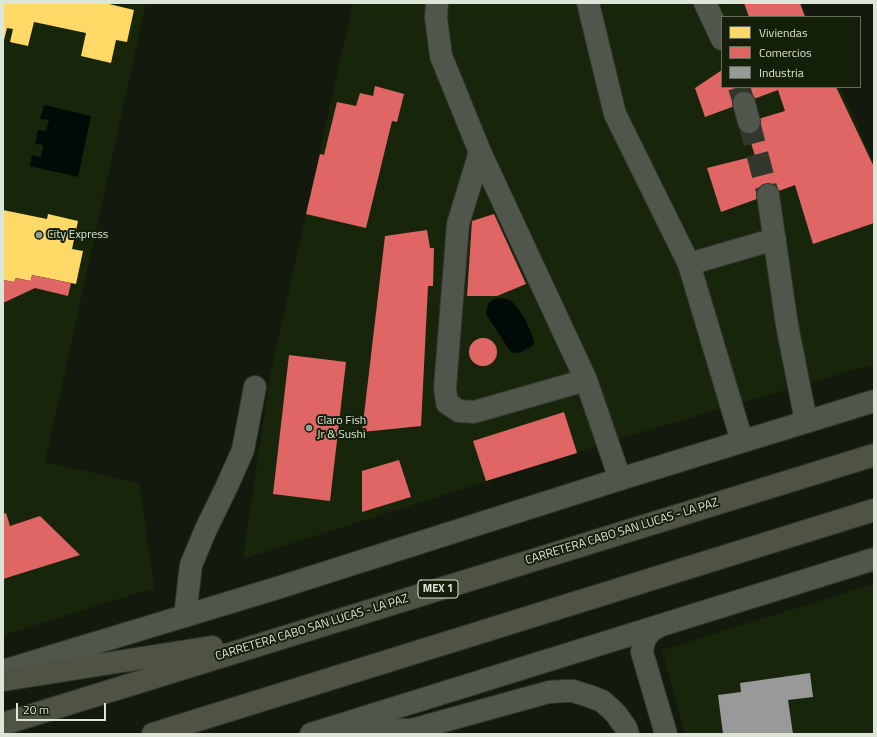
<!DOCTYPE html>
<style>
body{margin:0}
#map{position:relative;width:877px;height:737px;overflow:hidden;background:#131a0d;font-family:"Titillium Web",sans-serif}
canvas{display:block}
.frame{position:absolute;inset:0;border:4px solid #dce5d6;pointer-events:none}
.legend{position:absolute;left:721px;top:16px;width:140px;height:72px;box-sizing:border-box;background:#131f08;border:1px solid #636e5a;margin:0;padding:5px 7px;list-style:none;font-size:12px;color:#dce5d6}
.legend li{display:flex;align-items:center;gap:8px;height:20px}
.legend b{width:20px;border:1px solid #636e5a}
.scale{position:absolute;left:16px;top:703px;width:90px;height:18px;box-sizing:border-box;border:2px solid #dce5d6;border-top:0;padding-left:5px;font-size:12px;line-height:14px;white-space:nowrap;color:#dce5d6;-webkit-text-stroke:3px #131f08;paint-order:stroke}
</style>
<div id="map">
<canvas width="877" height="737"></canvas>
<div class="frame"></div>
<ul class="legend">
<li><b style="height:11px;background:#ffd966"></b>Viviendas</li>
<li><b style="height:11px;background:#e06666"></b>Comercios</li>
<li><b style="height:11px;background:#999"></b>Industria</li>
</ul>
<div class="scale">20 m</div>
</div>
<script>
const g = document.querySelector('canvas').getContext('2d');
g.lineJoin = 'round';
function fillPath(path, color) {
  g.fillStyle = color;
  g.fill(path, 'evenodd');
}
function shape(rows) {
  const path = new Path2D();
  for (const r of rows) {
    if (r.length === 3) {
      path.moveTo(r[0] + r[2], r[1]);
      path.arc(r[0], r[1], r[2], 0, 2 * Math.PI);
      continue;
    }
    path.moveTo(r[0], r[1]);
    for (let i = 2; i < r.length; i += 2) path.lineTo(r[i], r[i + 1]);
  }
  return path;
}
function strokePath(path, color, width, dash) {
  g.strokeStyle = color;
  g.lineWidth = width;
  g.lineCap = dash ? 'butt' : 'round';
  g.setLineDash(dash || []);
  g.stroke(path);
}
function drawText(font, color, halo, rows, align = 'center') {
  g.font = font + ' "Titillium Web",sans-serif';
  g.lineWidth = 4;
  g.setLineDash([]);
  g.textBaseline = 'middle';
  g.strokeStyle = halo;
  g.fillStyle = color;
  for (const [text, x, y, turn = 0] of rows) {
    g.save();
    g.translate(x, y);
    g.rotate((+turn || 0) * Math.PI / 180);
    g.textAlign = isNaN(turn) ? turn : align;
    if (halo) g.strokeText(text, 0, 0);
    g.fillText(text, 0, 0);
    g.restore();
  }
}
fillPath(shape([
 [3,3,146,3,45,462,139,483,154,588,3,635],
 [353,3,801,3,807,17,722,17,722,87,840,87,874,162,874,364,625,437,243,559,270,376],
 [874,584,874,734,685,734,662,650]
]), '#17260a');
fillPath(shape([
 [44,105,91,116,78,177,30,166,32,155,41,157,43,145,35,144,38,130,46,131,49,120,40,119],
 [503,298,510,300,517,307,526,321,534,340,534,343,532,346,519,353,515,353,510,351,486,314,488,304,490,302,494,299]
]), '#020a07');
fillPath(shape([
 [3,3,19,4,19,3,105,3,134,10,127,42,116,40,111,63,81,56,86,33,34,22,28,46,10,42,13,29,7,28,3,44],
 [3,210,47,219,48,214,78,221,72,249,83,251,76,284,32,275,31,281,16,278,14,282,3,280]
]), '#ffd966');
fillPath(shape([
 [744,3,800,3,805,17,749,17],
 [722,70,722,87,836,87,874,167,874,223,813,244,795,185,721,212,707,168,755,156,745,123,785,111,778,90,705,117,695,88],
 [375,86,404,94,397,122,392,121,366,228,306,214,320,154,324,155,337,102,356,106,360,93,373,96],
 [494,214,526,284,497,296,467,296,472,221],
 [427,230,430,248,434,248,433,286,428,286,421,426,362,432,385,236],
 [32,275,71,283,68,296,35,288,3,303,3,280,14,282,16,278,31,281],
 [483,352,14],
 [289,355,346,362,330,501,273,494],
 [564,412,577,453,486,481,473,441],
 [399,460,411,497,362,512,362,471],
 [6,513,10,526,40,516,80,555,3,579,3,514]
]), '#e06666');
fillPath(shape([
 [810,673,813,697,788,700,793,734,723,734,718,695,741,692,740,683]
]), '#999');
strokePath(shape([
 [739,87,744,103],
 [749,122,768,195]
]), '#31382b', 22, [22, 11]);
const street = shape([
 [437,3,436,18,441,56,480,152,458,224,445,388,447,403,459,411,474,412,586,380],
 [588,3,615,114,689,264,742,441],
 [705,3,722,39],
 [744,103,749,122],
 [480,152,586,380,620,479],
 [768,195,787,325,806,421],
 [689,264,775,239],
 [185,616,191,565,206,529,227,486,243,450,255,387],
 [659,626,651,631,646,637,643,645,642,652,666,734],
 [333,729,411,730,549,692,565,691,573,691,592,697,602,701,610,708,616,714,626,728,628,734]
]);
const secondary = shape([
 [3,671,274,589,620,479,874,401],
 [311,734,874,559]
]);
const highway = shape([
 [3,680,212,647],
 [3,724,874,455],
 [153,734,874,510]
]);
strokePath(street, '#31362d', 24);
strokePath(secondary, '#31362d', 24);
strokePath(highway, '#31362d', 24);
strokePath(street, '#50564c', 22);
strokePath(secondary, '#50564c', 22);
strokePath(highway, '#4f5343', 22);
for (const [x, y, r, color] of [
 [39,235,4,"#969e90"],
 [309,428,4,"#969e90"]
]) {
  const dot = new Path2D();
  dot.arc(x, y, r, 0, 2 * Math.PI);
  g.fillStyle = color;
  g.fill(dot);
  strokePath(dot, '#131f08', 1.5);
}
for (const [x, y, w] of [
 [438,589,40]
]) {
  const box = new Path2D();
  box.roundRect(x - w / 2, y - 9, w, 18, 3);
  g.fillStyle = '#131f08';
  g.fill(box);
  strokePath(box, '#dce5d6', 1);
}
drawText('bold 11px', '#dce5d6', null, [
 ["MEX 1",438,589]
]);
drawText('12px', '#dce5d6', '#131f08', [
 ["City Express",47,235],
 ["Claro Fish",317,421],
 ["Jr & Sushi",317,435]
], 'left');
drawText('12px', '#dce5d6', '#131f08', [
 ["CARRETERA CABO SAN LUCAS - LA PAZ",622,532,-17],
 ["CARRETERA CABO SAN LUCAS - LA PAZ",312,628,-17]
]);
</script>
